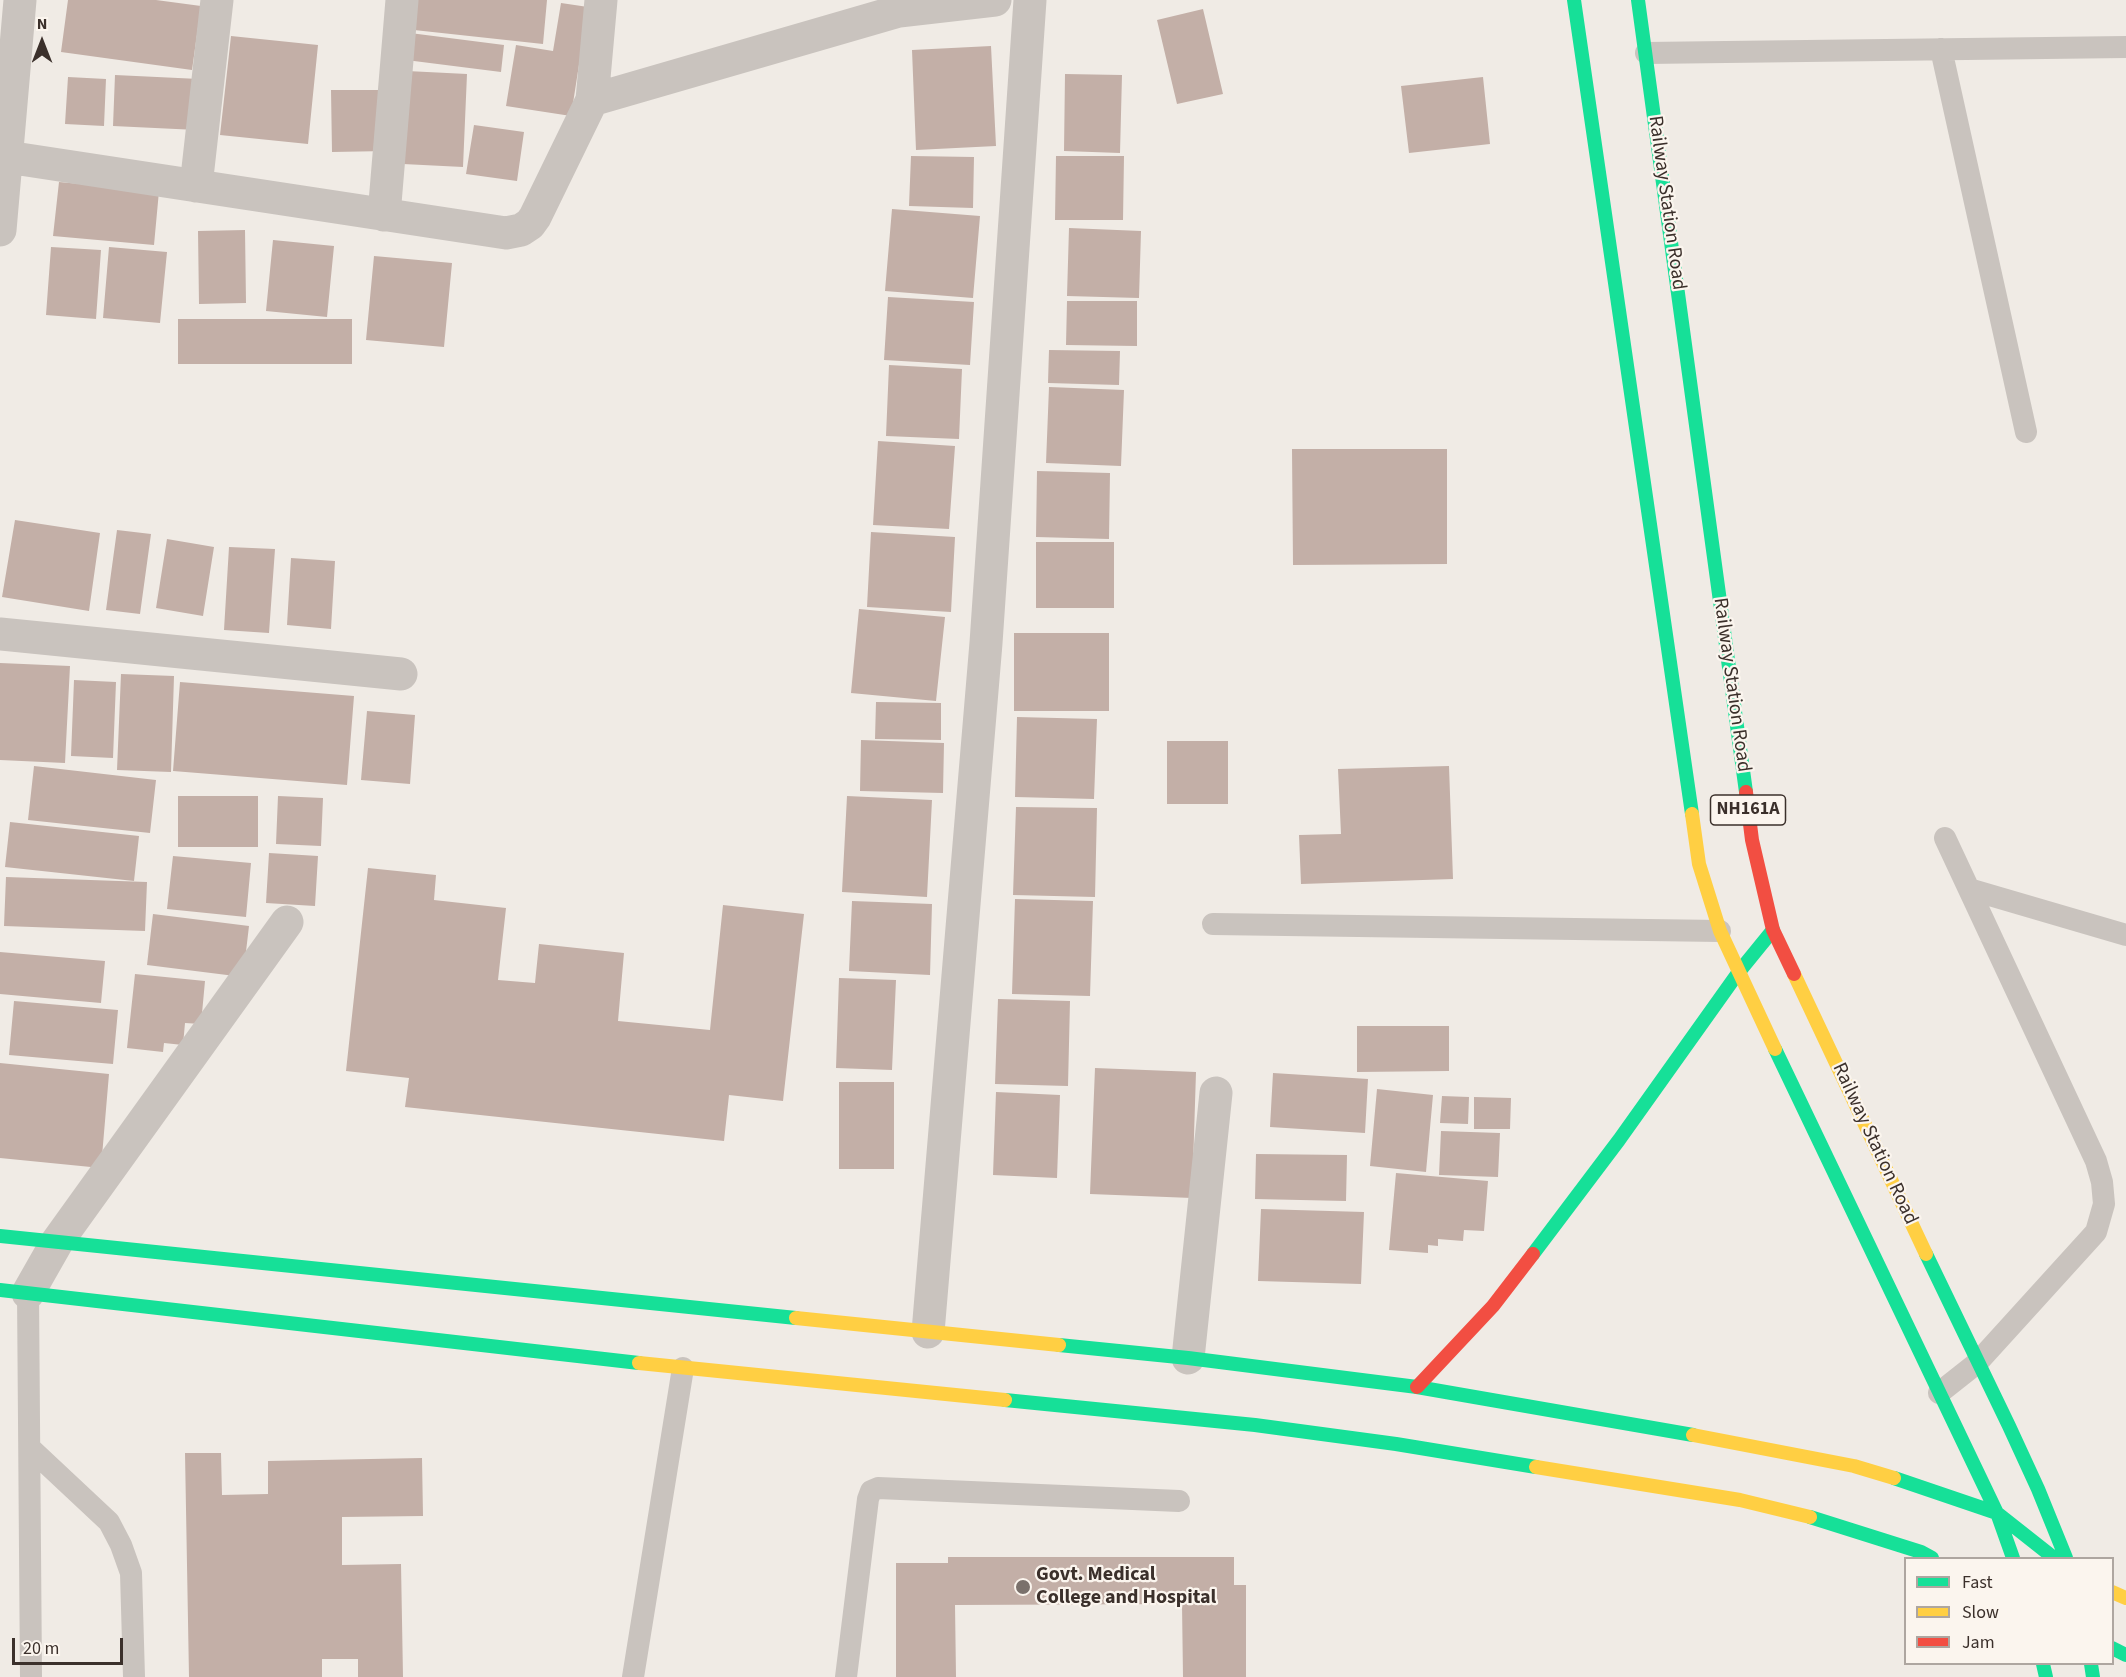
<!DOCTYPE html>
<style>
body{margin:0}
#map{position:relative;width:2126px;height:1677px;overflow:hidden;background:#f0ebe5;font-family:"Source Sans 3",sans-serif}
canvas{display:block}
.legend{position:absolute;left:1904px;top:1557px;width:210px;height:108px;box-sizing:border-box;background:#fbf5ee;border:2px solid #aea6a0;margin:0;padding:8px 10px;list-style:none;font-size:18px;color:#3b302b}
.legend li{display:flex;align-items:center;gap:12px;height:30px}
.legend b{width:30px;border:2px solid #aea6a0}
.north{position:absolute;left:12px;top:12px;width:60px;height:60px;-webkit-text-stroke:4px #fbf5ee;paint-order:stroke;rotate:0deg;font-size:16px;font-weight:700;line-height:24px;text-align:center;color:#3b302b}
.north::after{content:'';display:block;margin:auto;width:21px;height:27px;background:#3b302b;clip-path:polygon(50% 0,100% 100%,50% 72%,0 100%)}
.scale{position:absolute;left:12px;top:1638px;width:111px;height:27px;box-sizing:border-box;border:3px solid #3b302b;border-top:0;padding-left:8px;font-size:18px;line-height:21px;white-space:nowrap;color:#3b302b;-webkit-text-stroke:4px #fbf5ee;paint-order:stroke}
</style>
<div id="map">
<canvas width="2126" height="1677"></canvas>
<ul class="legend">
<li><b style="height:8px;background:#16e098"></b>Fast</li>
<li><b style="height:8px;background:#ffcf43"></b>Slow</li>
<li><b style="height:8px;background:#f24e42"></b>Jam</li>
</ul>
<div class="north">N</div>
<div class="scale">20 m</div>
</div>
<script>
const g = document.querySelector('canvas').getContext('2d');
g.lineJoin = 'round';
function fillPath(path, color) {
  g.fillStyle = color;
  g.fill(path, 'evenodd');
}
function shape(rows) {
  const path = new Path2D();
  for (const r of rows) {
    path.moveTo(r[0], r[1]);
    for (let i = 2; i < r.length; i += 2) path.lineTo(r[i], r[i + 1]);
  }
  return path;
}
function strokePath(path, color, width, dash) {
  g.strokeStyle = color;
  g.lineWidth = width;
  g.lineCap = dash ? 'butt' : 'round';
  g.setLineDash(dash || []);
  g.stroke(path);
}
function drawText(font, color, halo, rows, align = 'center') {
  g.font = font + ' "Source Sans 3",sans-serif';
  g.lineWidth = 4.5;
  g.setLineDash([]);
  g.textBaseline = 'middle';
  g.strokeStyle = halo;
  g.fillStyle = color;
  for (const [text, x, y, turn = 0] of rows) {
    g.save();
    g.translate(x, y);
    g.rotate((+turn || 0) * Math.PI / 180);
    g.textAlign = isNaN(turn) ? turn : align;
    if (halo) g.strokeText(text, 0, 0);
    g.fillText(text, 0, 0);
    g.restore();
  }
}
fillPath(shape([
 [68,0,156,0,201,6,192,70,61,52],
 [417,0,547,0,543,44,414,30],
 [561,3,588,7,571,116,506,106,516,45,553,51],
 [1203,9,1223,94,1177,104,1157,20],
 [410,33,504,45,501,72,406,60],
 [231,36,318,45,308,144,220,135],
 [991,46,996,146,916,150,912,50],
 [407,71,467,74,463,167,403,164],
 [1065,74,1122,75,1120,153,1064,151],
 [115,75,199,79,197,130,113,126],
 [68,77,106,79,104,126,65,124],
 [1483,77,1490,144,1409,153,1401,86],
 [331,90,386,90,387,151,332,152],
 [474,125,524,132,517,181,466,174],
 [911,156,974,157,973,208,909,206],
 [1056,156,1124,156,1123,220,1055,220],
 [59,182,159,191,154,245,53,236],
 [892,209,980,216,973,298,885,291],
 [1069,228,1141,231,1139,298,1067,296],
 [245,230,246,303,199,304,198,231],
 [273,240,334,246,327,317,266,311],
 [51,247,101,250,96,319,46,315],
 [109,247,167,252,160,323,103,318],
 [374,256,452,263,444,347,366,340],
 [888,297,974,302,970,365,884,360],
 [1067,301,1137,301,1137,346,1066,345],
 [178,319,352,319,352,364,178,364],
 [1049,350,1120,351,1119,385,1048,383],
 [889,365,962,369,959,439,886,436],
 [1049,387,1124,390,1121,466,1046,463],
 [878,441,955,446,949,529,873,525],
 [1292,449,1447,449,1447,564,1293,565],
 [1037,471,1110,473,1109,539,1036,537],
 [15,520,100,533,89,611,2,597],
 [117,530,151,534,140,614,106,610],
 [871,532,955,537,951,612,867,607],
 [167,539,214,547,203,616,156,608],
 [1036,542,1114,542,1114,608,1036,608],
 [229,547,275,549,269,633,224,630],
 [291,558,335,561,331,629,287,625],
 [859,609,945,617,936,701,851,693],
 [1014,633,1109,633,1109,711,1014,711],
 [0,663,70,666,65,763,0,760],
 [121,674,174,676,171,772,117,770],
 [74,680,116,682,113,758,71,756],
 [180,682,354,696,347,785,173,771],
 [876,702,941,703,941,740,875,739],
 [367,711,415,715,410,784,361,780],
 [1017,717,1097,719,1094,799,1015,797],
 [861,740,944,743,943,793,860,791],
 [1167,741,1228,741,1228,804,1167,804],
 [34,766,156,780,150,833,28,820],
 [1449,766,1453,879,1301,884,1299,835,1341,834,1338,769],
 [178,796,258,796,258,847,178,847],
 [278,796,323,798,321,846,276,844],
 [847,796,932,800,927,897,842,892],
 [1016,807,1097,808,1095,897,1013,895],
 [10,822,139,836,134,881,5,867],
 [269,853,318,856,315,906,266,903],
 [173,856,251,863,246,917,167,909],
 [368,868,436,875,434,900,506,908,498,980,535,983,539,944,624,953,618,1021,710,1030,723,905,804,914,783,1101,729,1095,724,1141,405,1107,409,1078,346,1071],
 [6,877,147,882,145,931,4,926],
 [1015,899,1093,901,1090,996,1012,994],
 [852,901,932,904,930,975,849,971],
 [153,914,249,926,243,977,147,965],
 [0,952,105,961,101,1003,0,994],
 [135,974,205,981,201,1024,185,1023,183,1045,164,1043,163,1052,127,1048],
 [839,978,896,980,892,1070,836,1068],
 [998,999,1070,1001,1068,1086,995,1084],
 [14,1001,118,1010,113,1064,9,1055],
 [1357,1026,1449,1026,1449,1071,1357,1072],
 [0,1063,109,1074,101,1168,0,1158],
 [1095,1068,1196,1072,1192,1198,1090,1194],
 [1273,1073,1368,1079,1365,1133,1270,1127],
 [839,1082,894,1082,894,1169,839,1169],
 [1377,1089,1433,1095,1426,1172,1370,1166],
 [996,1092,1060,1095,1057,1178,993,1175],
 [1442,1096,1469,1097,1468,1124,1440,1123],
 [1474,1097,1511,1098,1510,1129,1474,1129],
 [1441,1131,1500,1133,1498,1177,1439,1175],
 [1256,1154,1347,1155,1346,1201,1255,1199],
 [1396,1173,1488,1181,1484,1231,1464,1230,1463,1241,1438,1239,1438,1246,1428,1245,1428,1253,1389,1250],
 [1261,1209,1364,1212,1361,1284,1258,1281],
 [185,1453,221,1453,222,1495,268,1494,268,1461,422,1458,423,1516,342,1517,342,1565,401,1564,403,1677,358,1677,358,1659,322,1659,322,1677,189,1677],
 [948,1557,1234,1557,1234,1585,1246,1585,1246,1677,1183,1677,1182,1604,955,1605,956,1677,896,1677,896,1563,948,1563]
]), '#c3afa7');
strokePath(shape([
 [1941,49,2026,432],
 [1646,53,2126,47],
 [1969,889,2126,935],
 [1213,924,1720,931],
 [28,1293,31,1677],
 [1939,1393,1977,1363,2096,1232,2104,1204,2102,1182,2096,1161,1945,838],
 [30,1448,109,1522,121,1545,131,1573,134,1677],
 [633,1677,683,1368],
 [846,1677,868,1499,871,1491,878,1488,1179,1501]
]), '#c9c3be', 22);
strokePath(shape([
 [592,100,899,11,995,0],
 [7,157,506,233,521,230,530,224,535,217,592,100,601,0],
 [196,186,217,0],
 [384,215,402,0],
 [0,230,20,0],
 [0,634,401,674],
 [28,1293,57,1242,287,922],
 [928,1332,986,643,1030,0],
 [1188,1358,1216,1093]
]), '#c9c3be', 33);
strokePath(shape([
 [1574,0,1692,814],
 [1638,0,1746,792],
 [1775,1049,1997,1513,2013,1558],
 [0,1236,796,1318],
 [1533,1254,1619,1140,1738,973,1773,930],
 [1926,1254,2009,1426,2038,1489,2066,1558],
 [0,1290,639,1363],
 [1059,1345,1188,1358,1417,1387,1693,1435],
 [1005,1400,1255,1425,1396,1444,1536,1467],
 [1894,1478,1997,1513],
 [1997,1513,2054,1558],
 [1810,1517,1921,1552,1932,1558],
 [2112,1648,2126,1655],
 [2043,1664,2046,1677],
 [2091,1664,2093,1677]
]), '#16e098', 14);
strokePath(shape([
 [1692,814,1699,864,1720,931,1775,1049],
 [1794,974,1926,1254],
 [796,1318,1059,1345],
 [639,1363,1005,1400],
 [1693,1435,1854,1466,1894,1478],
 [1536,1467,1740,1500,1810,1517],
 [2112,1592,2126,1598]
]), '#ffcf43', 14);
strokePath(shape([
 [1746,792,1752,840,1773,930,1794,974],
 [1417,1387,1493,1306,1533,1254]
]), '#f24e42', 14);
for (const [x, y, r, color] of [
 [1023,1587,8,"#7a716c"]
]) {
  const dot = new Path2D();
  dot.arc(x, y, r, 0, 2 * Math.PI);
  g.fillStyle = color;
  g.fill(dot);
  strokePath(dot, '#fbf5ee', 2);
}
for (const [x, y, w] of [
 [1748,810,75]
]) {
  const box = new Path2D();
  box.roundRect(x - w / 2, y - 15, w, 30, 4.5);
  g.fillStyle = '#fbf5ee';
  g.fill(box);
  strokePath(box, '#3b302b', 1.5);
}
drawText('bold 18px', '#3b302b', null, [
 ["NH161A",1748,810]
]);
drawText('20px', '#3b302b', '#fbf5ee', [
 ["Railway Station Road",1666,203,82],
 ["Railway Station Road",1731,685,82],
 ["Railway Station Road",1874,1144,65]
]);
drawText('bold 20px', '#3b302b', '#fbf5ee', [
 ["Govt. Medical",1036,1576],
 ["College and Hospital",1036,1599]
], 'left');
</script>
